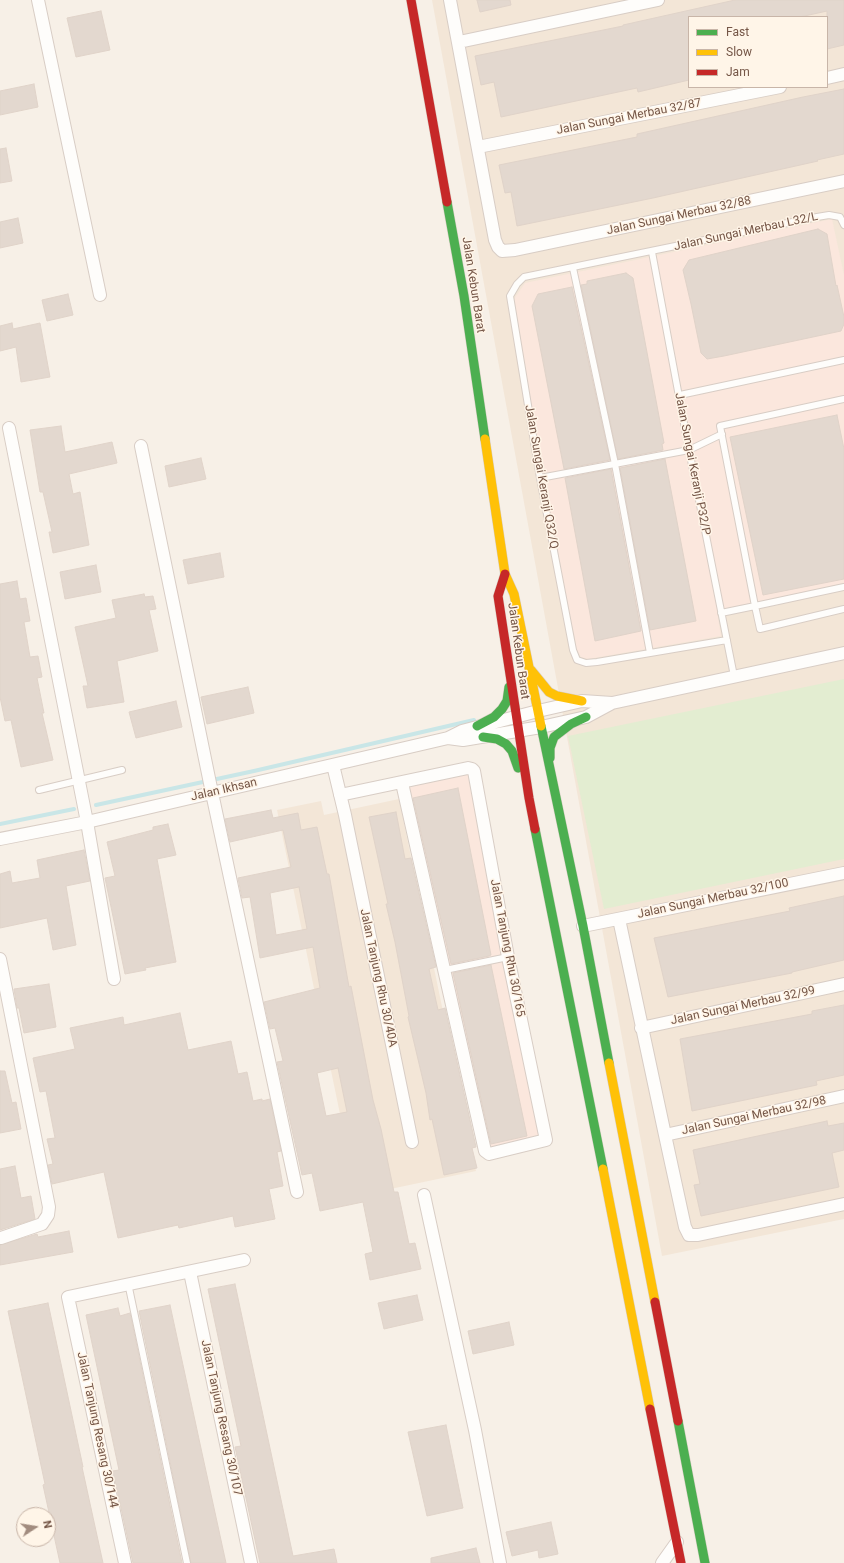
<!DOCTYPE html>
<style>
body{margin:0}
#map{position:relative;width:844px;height:1563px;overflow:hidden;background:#f7f0e7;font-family:Roboto,sans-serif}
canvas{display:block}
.legend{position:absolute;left:688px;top:16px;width:140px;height:72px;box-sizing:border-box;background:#fff5e8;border:1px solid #c8b5a8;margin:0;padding:5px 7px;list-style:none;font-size:12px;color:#755647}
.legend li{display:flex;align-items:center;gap:8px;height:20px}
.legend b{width:20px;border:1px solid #c8b5a8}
.north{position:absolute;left:16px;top:1507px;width:40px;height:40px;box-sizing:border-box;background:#fff5e8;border:1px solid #c8b5a8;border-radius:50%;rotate:78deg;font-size:11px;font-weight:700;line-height:16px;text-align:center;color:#755647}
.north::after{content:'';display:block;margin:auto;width:14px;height:18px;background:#a28c7f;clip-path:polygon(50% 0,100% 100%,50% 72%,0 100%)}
</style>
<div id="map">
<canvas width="844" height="1563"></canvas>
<ul class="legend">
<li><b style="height:5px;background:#4caf50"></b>Fast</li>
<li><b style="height:5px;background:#ffc107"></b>Slow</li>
<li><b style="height:5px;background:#c62828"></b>Jam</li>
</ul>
<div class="north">N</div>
</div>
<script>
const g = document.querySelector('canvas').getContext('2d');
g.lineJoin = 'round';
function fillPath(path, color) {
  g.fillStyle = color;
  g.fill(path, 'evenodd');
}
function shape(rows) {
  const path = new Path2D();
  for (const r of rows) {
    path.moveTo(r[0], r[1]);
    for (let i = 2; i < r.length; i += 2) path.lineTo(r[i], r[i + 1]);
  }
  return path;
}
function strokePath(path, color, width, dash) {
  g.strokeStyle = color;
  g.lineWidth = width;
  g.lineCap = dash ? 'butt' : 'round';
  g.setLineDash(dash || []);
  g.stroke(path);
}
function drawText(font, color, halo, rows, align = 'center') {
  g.font = font + ' Roboto,sans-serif';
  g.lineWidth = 3;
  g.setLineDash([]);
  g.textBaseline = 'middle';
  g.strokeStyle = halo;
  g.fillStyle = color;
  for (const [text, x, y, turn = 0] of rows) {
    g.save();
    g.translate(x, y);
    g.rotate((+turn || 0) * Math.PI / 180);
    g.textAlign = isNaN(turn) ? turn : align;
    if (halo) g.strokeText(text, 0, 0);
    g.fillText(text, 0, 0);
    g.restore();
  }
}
fillPath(shape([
 [432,0,844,0,844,1219,662,1256],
 [689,17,827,17,827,87,689,87],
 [399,799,476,1171,357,1196,277,810,321,801,324,815]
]), '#f3e6d7');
fillPath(shape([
 [832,219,844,275,844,583,717,611,721,636,588,659,581,657,577,650,544,481,514,299,525,283],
 [469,774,501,953,539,1136,489,1148,408,787]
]), '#fbe7dd');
fillPath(shape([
 [844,679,844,859,604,909,568,736]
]), '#e3edd1');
strokePath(shape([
 [96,805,254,771,474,720],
 [0,824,74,809]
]), '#c9e6e7', 4);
const building = shape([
 [477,0,510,0,511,5,480,12,477,0],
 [735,0,844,0,844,45,827,49,827,11,800,17,689,17,689,80,638,92,637,88,501,117,494,82,481,85,475,56,623,26,623,25,735,0],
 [101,11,110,50,76,57,67,18,101,11],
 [34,84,38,107,0,115,0,91,34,84],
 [844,89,844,154,817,160,818,161,653,198,517,226,511,192,505,193,499,165,637,137,637,134,803,97,844,89],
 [6,148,12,181,0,183,0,149,6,148],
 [18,218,23,243,0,248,0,222,18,218],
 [818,229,827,234,836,286,837,285,844,317,844,324,841,331,724,356,707,359,701,353,691,304,683,270,689,260,818,229],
 [626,273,633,278,664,443,662,444,663,450,618,459,581,285,587,284,587,281,626,273],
 [572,287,610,460,564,469,532,306,538,294,572,287],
 [68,294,73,315,47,321,42,300,68,294],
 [12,323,13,329,40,323,50,377,21,382,16,347,0,351,0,326,12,323],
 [837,415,844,449,844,579,763,595,730,437,837,415],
 [61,426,65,452,112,442,117,463,69,474,73,494,80,492,89,545,53,553,49,532,52,532,43,492,40,492,30,430,61,426],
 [201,458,206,479,169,487,165,466,201,458],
 [665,459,696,621,650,630,620,468,665,459],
 [611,469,641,631,595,641,565,478,611,469],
 [220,553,224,577,188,584,183,560,220,553],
 [96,565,101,592,65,599,60,572,96,565],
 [17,581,20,599,26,598,30,621,24,622,30,657,38,656,42,677,37,678,44,713,42,713,53,760,21,767,11,720,5,721,0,697,0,584,17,581],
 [144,594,145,597,153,596,156,609,149,610,158,651,117,661,124,702,87,708,83,686,88,686,75,627,116,618,112,600,144,594],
 [248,687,254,713,207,724,201,697,248,687],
 [176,701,182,727,136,738,129,712,176,701],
 [458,788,491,955,489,956,451,964,413,798,458,788],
 [271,810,273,818,298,813,301,830,317,827,327,874,329,874,349,987,351,986,373,1100,381,1129,394,1192,398,1192,409,1244,415,1243,421,1269,370,1280,365,1254,373,1252,363,1202,320,1211,312,1173,302,1175,277,1062,283,1061,275,1028,270,1029,264,1002,320,988,313,947,260,958,250,897,242,898,238,878,291,867,283,830,230,842,225,819,271,810],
 [299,887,307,929,276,935,270,893,299,887],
 [338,1068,347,1112,326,1116,317,1073,338,1068],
 [396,812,405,859,411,858,436,967,429,969,438,1010,445,1008,476,1147,472,1148,477,1168,444,1175,432,1119,430,1120,426,1093,408,1017,409,1016,395,942,386,904,388,904,369,817,396,812],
 [168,824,176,855,157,859,176,962,145,968,146,970,125,974,105,878,115,876,107,842,153,830,153,827,168,824],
 [84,850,90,881,66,886,76,945,53,950,47,918,0,928,0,874,10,871,12,883,40,878,37,860,84,850],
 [844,896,844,960,792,972,792,973,668,997,654,938,790,911,789,908,844,896],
 [491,965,527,1136,491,1144,453,973,491,965],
 [49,984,56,1027,24,1033,19,1008,17,1008,14,989,49,984],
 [844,1005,844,1075,816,1081,817,1085,692,1111,680,1039,812,1014,812,1011,844,1005],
 [180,1013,188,1050,231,1041,238,1074,247,1072,253,1101,262,1099,262,1101,270,1099,281,1151,277,1152,283,1186,269,1189,275,1219,235,1227,233,1216,179,1228,178,1225,118,1238,104,1172,52,1184,48,1165,53,1164,47,1139,55,1138,46,1091,40,1092,33,1058,75,1049,70,1028,123,1017,124,1025,180,1013],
 [0,1071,5,1071,12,1103,16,1102,21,1129,0,1133,0,1071],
 [827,1121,828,1126,844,1123,844,1150,832,1153,839,1187,701,1216,694,1185,700,1184,693,1150,827,1121],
 [15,1166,21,1198,31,1196,35,1219,0,1230,0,1169,15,1166],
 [69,1231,73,1252,0,1265,0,1245,37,1234,38,1237,69,1231],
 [235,1284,293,1556,334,1549,337,1563,260,1563,235,1447,241,1446,208,1289,235,1284],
 [417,1295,423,1320,384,1329,378,1303,417,1295],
 [48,1303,83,1467,82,1467,103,1563,60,1563,43,1485,45,1484,8,1311,48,1303],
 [170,1305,202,1453,226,1563,191,1563,139,1311,170,1305],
 [118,1308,120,1316,130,1313,182,1563,133,1563,113,1471,119,1470,86,1315,118,1308],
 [509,1322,514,1345,473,1354,468,1331,509,1322],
 [446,1425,463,1508,427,1516,408,1432,446,1425],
 [551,1522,558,1554,539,1558,538,1550,512,1556,506,1532,551,1522],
 [476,1548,480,1563,431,1563,431,1558,476,1548]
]);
fillPath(building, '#e3d8cf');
strokePath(building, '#e0d3c9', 1);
const lane = shape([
 [652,252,689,450,734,676],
 [573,268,615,464,650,653],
 [680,395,844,360],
 [540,478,689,450,722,434],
 [844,587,755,606,760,629,844,609],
 [721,613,755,606,720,426,844,399],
 [727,640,597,662,586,663,577,660,573,650,540,478,510,296,517,284,524,277,817,217,829,215,840,217,844,225],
 [39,790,122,770],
 [445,970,508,957],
 [128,1283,187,1563]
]);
const street = shape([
 [38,0,100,295],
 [450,0,495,240,498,247,502,251,515,250,844,181],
 [459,42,658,0],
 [827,78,844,74],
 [478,147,780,87],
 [9,428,87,822,114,979],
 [141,446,212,793,297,1192],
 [448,738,463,740,541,727,586,717,612,703,844,653],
 [333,765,345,815,412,1142],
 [340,795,468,768,472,769,474,771,508,957,546,1140,489,1154,485,1151,402,783],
 [0,839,87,822,448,738,462,731,538,711,582,701,612,703],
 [619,919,665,1135,685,1227,689,1235,698,1235,844,1204],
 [583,926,844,873],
 [0,959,49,1207,48,1215,42,1224,1,1238],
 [641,1028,844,984],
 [665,1135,844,1096],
 [424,1195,475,1430,500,1563],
 [190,1272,251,1563],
 [125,1563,68,1297,244,1260],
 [662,1563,677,1542]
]);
const fast = shape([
 [447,202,464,296,485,439],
 [477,726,494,717,502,709,507,701,509,687],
 [541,726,583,926,609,1063],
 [483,737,497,739,506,744,512,751,518,768],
 [550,758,550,748,554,737,571,724,586,717],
 [535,829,603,1169],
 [678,1421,705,1563]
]);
const slow = shape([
 [485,439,505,574,514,594,541,726],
 [531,670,549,692,557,696,582,701],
 [609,1063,655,1302],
 [603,1169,650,1409]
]);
const jam = shape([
 [411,0,447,202],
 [505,574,498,596,529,798,535,829],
 [655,1302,678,1421],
 [650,1409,681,1563]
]);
strokePath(lane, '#d8cdc5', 8);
strokePath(street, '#d8cdc5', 14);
strokePath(fast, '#d8cdc4', 10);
strokePath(slow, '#d8cdc4', 10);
strokePath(jam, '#d8cdc4', 10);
strokePath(lane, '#fefdfb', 6);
strokePath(street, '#fefdfb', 12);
strokePath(fast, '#4caf50', 9);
strokePath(slow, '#ffc107', 9);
strokePath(jam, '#c62828', 9);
drawText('12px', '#755647', '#fff5e8', [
 ["Jalan Sungai Merbau 32/87",629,117,-11],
 ["Jalan Sungai Merbau 32/88",679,216,-12],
 ["Jalan Sungai Merbau L32/L",746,232,-12],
 ["Jalan Kebun Barat",473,285,81],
 ["Jalan Sungai Keranji P32/P",692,464,79],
 ["Jalan Sungai Keranji Q32/Q",541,477,80],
 ["Jalan Kebun Barat",518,651,82],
 ["Jalan Ikhsan",224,790,-13],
 ["Jalan Sungai Merbau 32/100",713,899,-12],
 ["Jalan Tanjung Rhu 30/165",507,948,79],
 ["Jalan Tanjung Rhu 30/40A",378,978,78],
 ["Jalan Sungai Merbau 32/99",743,1006,-12],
 ["Jalan Sungai Merbau 32/98",754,1116,-12],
 ["Jalan Tanjung Resang 30/107",221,1418,78],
 ["Jalan Tanjung Resang 30/144",97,1430,78]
]);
</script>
